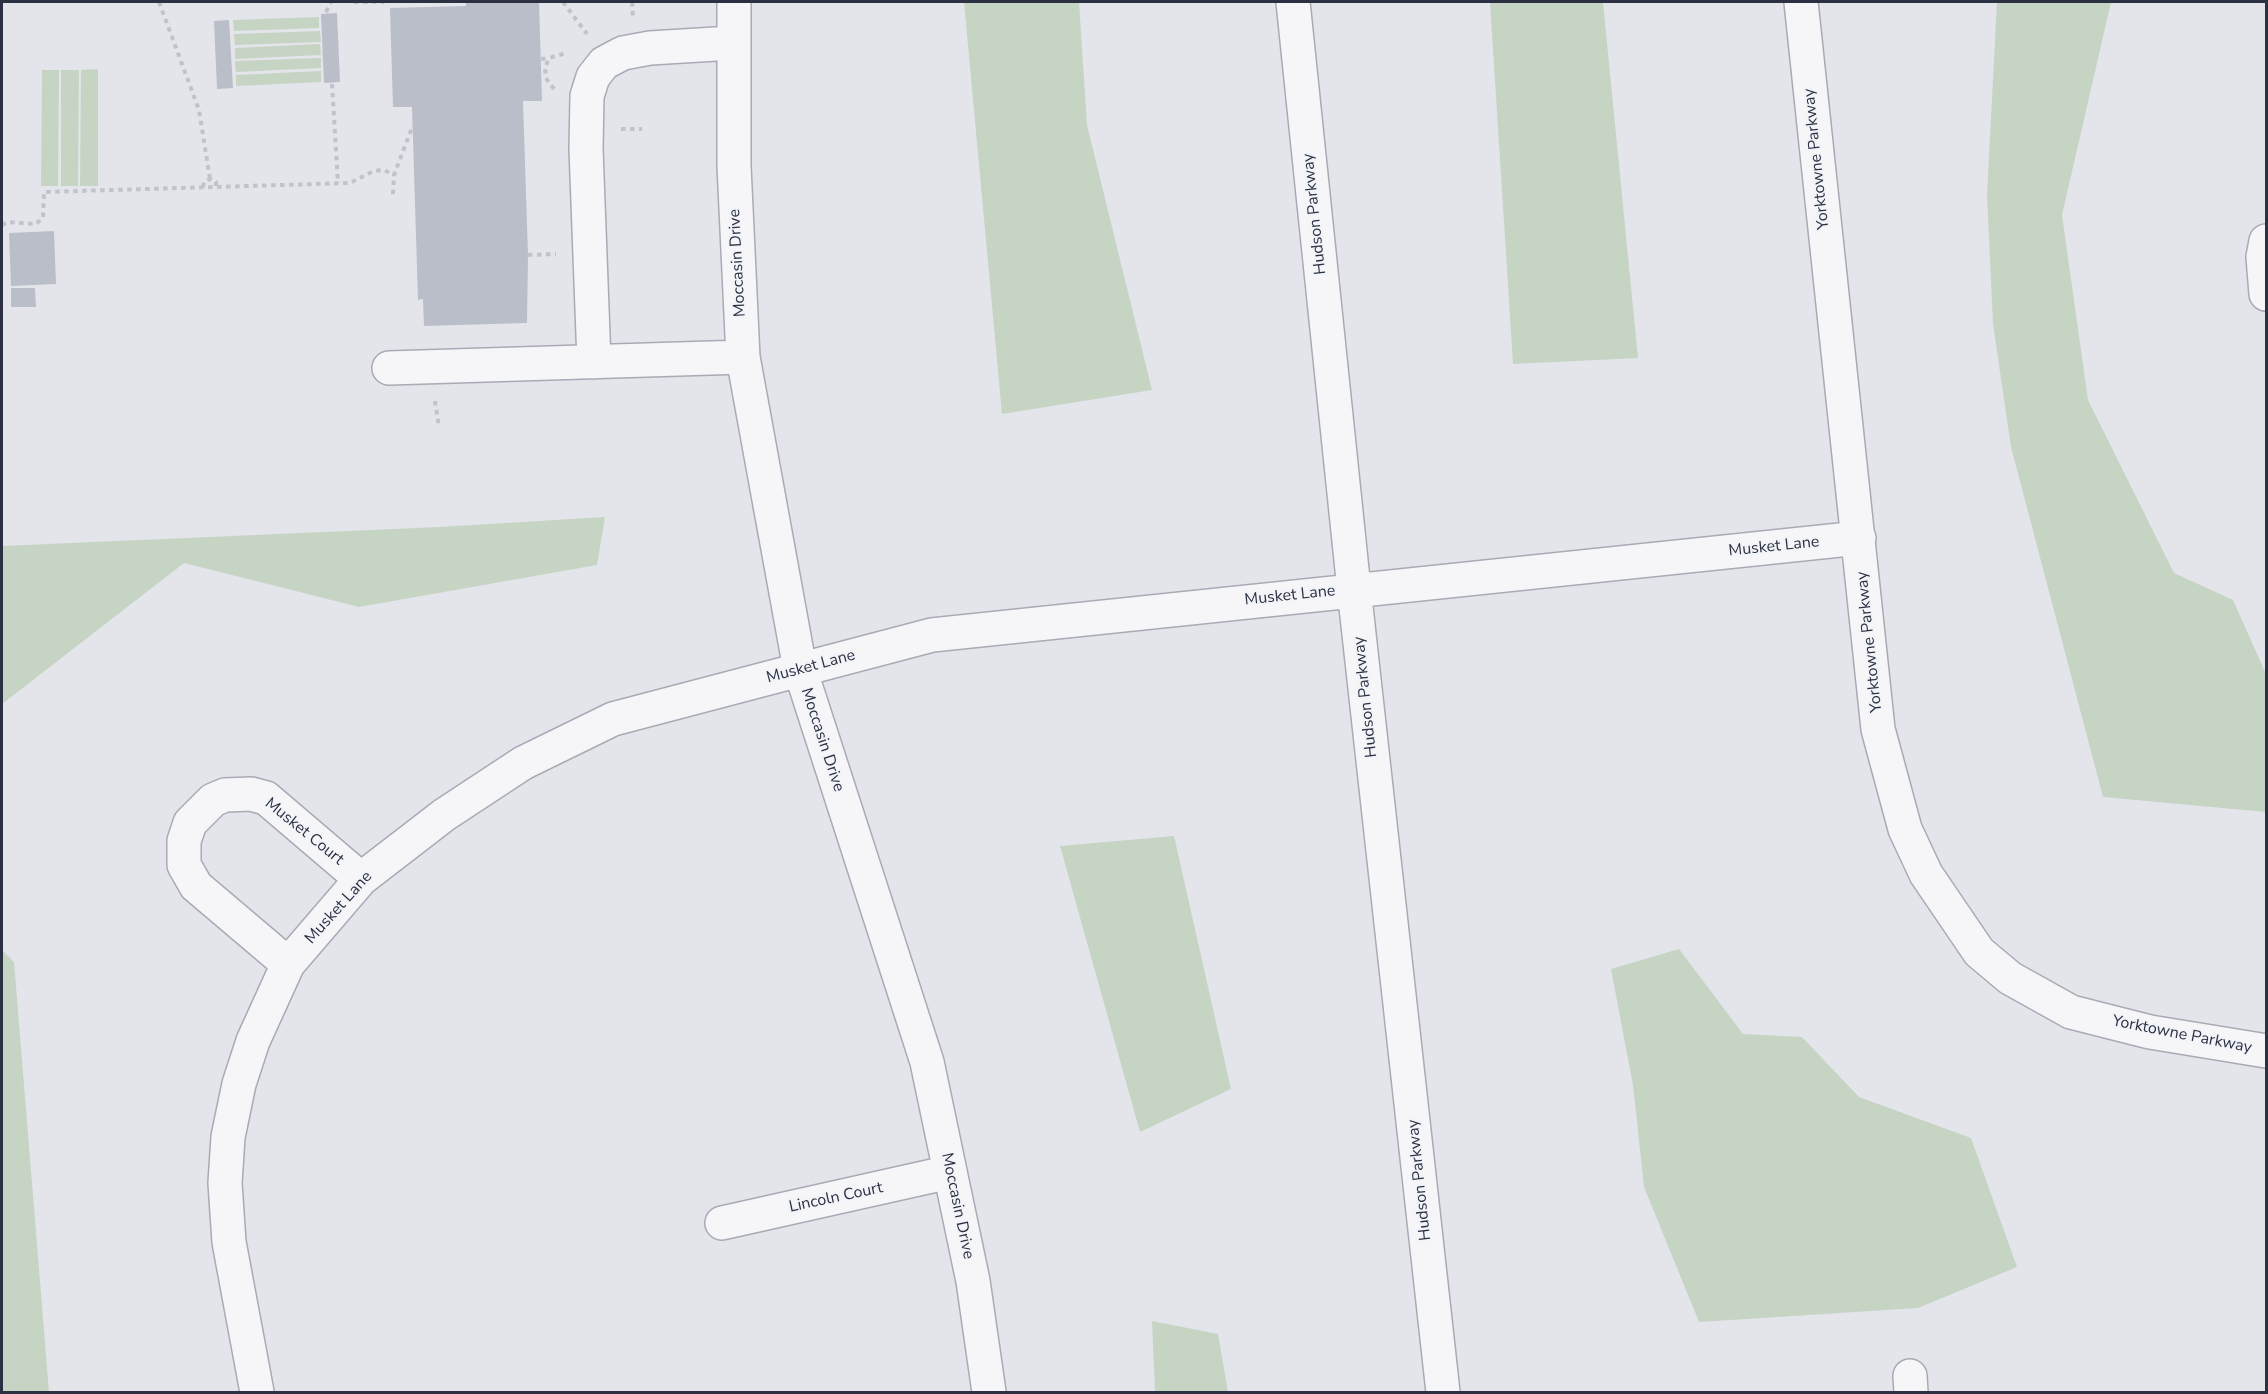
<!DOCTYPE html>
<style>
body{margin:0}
#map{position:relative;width:2268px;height:1394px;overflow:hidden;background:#e3e5eb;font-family:"Nunito Sans",sans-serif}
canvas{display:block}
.frame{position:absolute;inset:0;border:3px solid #2b3143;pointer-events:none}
</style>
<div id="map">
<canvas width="2268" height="1394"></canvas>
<div class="frame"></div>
</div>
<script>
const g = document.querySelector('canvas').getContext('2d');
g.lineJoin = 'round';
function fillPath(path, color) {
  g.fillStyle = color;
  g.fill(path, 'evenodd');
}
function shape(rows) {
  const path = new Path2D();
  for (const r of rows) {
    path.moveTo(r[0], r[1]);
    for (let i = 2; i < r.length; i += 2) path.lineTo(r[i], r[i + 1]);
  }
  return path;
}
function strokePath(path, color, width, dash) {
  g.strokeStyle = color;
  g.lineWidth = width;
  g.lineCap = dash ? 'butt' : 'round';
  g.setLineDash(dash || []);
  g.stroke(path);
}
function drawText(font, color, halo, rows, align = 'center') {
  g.font = font + ' "Nunito Sans",sans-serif';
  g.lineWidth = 4.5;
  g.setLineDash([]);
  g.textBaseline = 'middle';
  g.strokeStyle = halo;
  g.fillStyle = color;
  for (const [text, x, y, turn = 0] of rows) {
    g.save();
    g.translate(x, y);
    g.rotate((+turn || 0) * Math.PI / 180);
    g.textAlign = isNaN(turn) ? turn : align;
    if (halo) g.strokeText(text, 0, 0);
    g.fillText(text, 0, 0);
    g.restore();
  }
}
fillPath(shape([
 [964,2,1079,2,1087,125,1152,390,1002,414],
 [1490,2,1603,2,1638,358,1513,364],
 [1997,2,2111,2,2062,215,2088,400,2174,573,2233,600,2266,674,2266,812,2103,797,2011,447,1993,324,1987,195],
 [319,17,319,28,234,31,233,20],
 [320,31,321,42,235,45,234,34],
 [320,44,321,55,235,59,235,48],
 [321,58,321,68,236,72,235,61],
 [98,69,98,186,80,186,81,70],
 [42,70,59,70,58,186,41,186],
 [61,70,79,70,78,186,61,186],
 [321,71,321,82,236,86,236,75],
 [605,517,597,565,359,607,184,563,2,704,2,546,439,527],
 [1174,836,1231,1089,1140,1132,1060,846],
 [1679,949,1743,1034,1802,1037,1859,1097,1971,1138,2017,1267,1918,1308,1699,1322,1644,1187,1633,1085,1611,969],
 [2,950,14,962,49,1392,2,1392],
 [1152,1321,1218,1334,1228,1392,1155,1392]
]), '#c6d4c4');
fillPath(shape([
 [466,2,539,2,542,101,523,101,528,255,527,323,424,326,423,299,418,300,412,107,393,107,390,8,466,6],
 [337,13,340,82,324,83,321,14],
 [229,20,233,88,217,89,214,21],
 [54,231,56,284,11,286,9,233],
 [11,288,35,288,36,307,11,307]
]), '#babec8');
const minor = shape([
 [734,2,734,166,743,357,800,669,927,1062,973,1281,989,1392],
 [1293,2,1354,589,1443,1392],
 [1801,2,1878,729,1905,829,1926,874,1979,952,2010,978,2071,1012,2150,1032,2266,1051],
 [2266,241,2263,257,2266,294],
 [594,362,586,149,587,96,593,77,604,63,623,53,650,48,732,43],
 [389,368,743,357],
 [288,964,196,886,184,865,184,841,190,823,213,800,225,795,251,794,266,798,361,879],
 [722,1223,950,1172],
 [1910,1376,1911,1392],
 [257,1392,229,1242,225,1183,228,1137,239,1084,253,1041,288,964,361,879,444,815,523,763,613,719,932,635,1859,538]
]);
strokePath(minor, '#a8abb5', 36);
strokePath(shape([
 [159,2,199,110,210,179],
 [354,2,384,2],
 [563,2,587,34],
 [632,2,633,16],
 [326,12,331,2],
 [541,59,549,58],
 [332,84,338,183],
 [554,89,546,78,545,68,549,58,566,53],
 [621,129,642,129],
 [203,187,204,182,210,179,216,182,216,187],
 [393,194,394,175,413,125],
 [2,225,7,222,36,224,43,217,44,192,350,183,374,171,384,170,394,175],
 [528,255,556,254],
 [435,401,439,427]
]), '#c1c3ca', 4, [4.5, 4.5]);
strokePath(minor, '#f6f6f9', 33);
drawText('16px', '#2b3143', '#f3f4f8', [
 ["Yorktowne Parkway",1817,159,-96],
 ["Hudson Parkway",1315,214,-96],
 ["Moccasin Drive",738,263,-93],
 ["Musket Lane",1774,547,-6],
 ["Musket Lane",1290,596,-6],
 ["Yorktowne Parkway",1870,642,-96],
 ["Musket Lane",811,667,-15],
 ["Hudson Parkway",1366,697,-96],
 ["Moccasin Drive",822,740,72],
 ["Musket Court",304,832,39],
 ["Musket Lane",339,908,-48],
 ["Yorktowne Parkway",2182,1035,11],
 ["Hudson Parkway",1420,1180,-96],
 ["Lincoln Court",836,1198,-12],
 ["Moccasin Drive",957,1206,78]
]);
</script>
